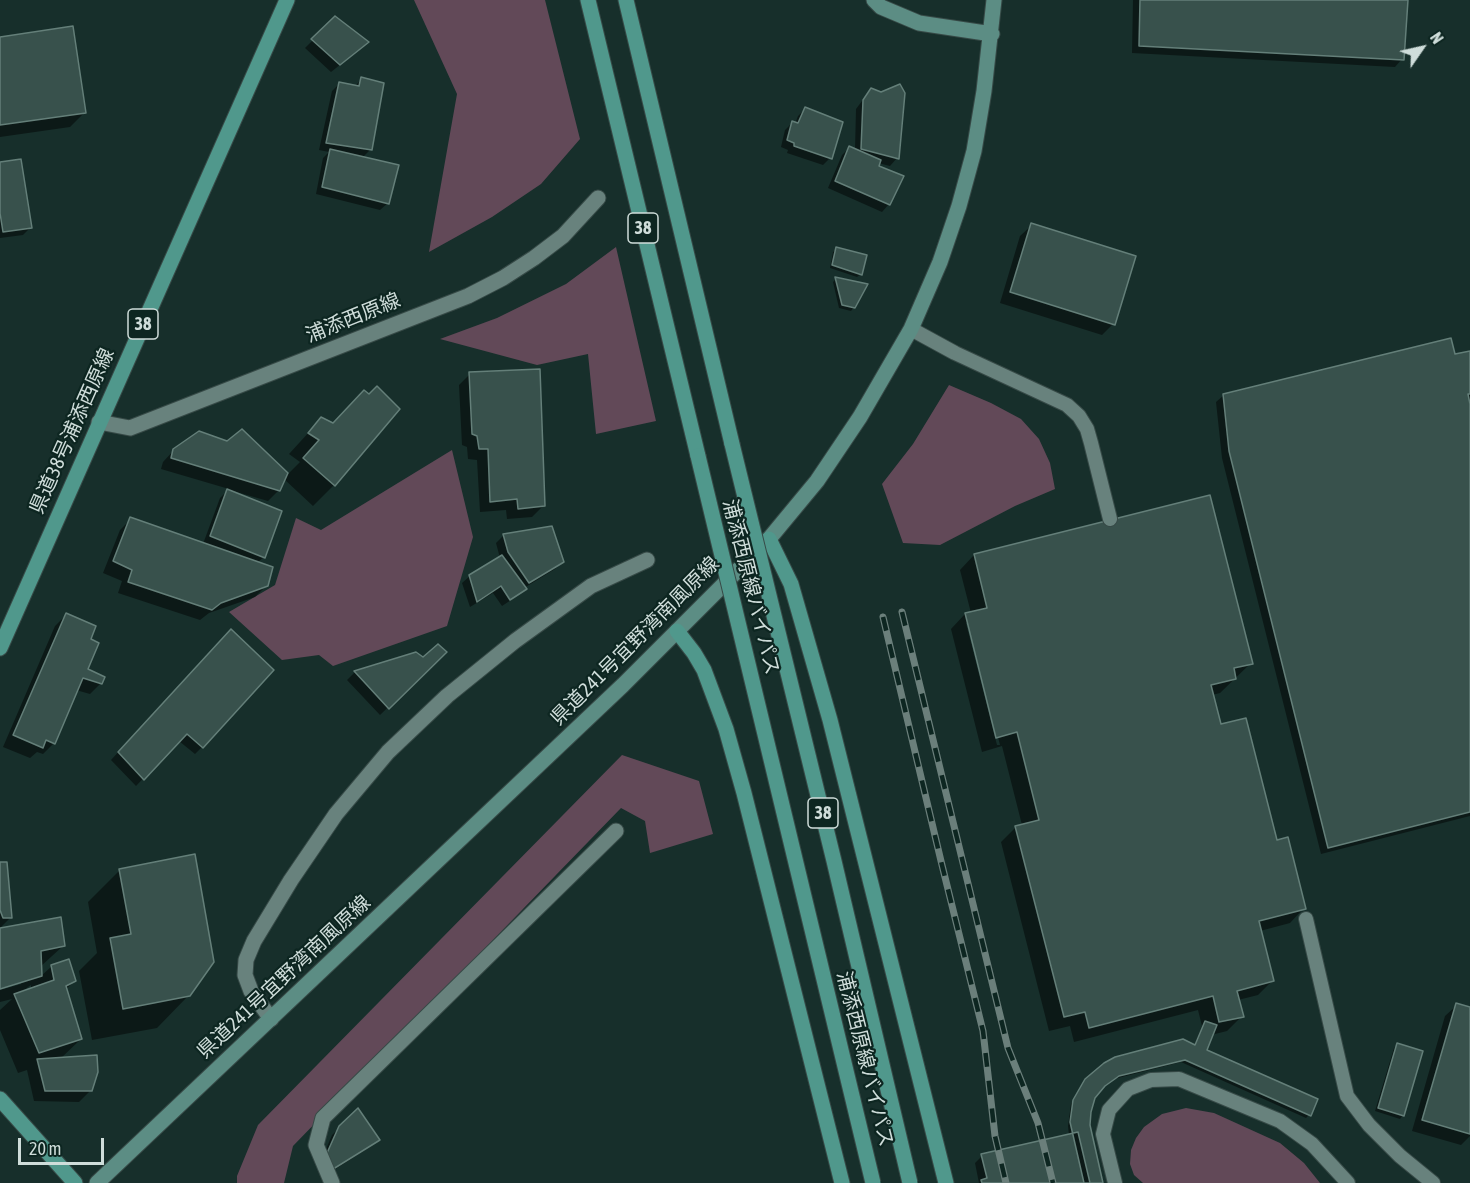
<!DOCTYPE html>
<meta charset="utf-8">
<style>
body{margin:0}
#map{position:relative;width:1470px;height:1183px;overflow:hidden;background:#172f2b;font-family:"Asap Condensed",sans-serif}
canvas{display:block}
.north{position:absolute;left:1392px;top:18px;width:60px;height:60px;-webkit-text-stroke:4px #0d2621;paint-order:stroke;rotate:56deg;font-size:16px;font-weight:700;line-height:24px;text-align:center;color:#cfddda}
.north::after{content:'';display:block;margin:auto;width:21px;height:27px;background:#cfddda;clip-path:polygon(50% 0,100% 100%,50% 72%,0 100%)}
.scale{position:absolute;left:18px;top:1138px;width:86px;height:27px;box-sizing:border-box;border:3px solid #cfddda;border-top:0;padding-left:8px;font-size:18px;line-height:21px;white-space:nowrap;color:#cfddda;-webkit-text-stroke:4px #0d2621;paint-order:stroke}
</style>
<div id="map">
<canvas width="1470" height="1183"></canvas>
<div class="north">N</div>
<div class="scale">20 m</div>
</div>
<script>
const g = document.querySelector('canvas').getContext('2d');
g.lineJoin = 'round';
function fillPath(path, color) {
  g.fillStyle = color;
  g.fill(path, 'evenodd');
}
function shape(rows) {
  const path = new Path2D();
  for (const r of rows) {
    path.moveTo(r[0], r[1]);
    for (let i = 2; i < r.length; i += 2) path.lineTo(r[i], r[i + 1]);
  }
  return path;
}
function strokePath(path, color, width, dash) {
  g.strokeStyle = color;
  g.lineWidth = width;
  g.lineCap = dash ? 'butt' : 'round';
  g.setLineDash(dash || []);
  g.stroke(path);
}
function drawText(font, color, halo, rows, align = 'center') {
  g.font = font + ' "Asap Condensed","Noto Sans JP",sans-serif';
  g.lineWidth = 4.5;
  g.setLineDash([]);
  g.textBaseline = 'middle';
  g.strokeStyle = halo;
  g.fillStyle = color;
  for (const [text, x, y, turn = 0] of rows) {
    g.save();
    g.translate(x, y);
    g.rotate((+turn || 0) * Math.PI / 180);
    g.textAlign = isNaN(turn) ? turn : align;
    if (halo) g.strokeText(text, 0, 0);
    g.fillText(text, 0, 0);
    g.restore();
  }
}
fillPath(shape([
 [414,0,545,0,580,139,541,184,492,217,429,252,457,94],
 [616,247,656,421,596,434,588,354,537,365,440,339,497,318,566,284],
 [949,385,991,403,1021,419,1039,439,1050,463,1055,489,1015,506,940,545,903,543,882,484,913,444],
 [452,450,473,537,447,626,333,666,319,655,282,660,229,612,275,585,296,518,321,530],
 [622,755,699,781,713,834,650,853,645,821,621,808,293,1146,284,1183,237,1183,237,1176,258,1125],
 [1186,1108,1214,1113,1280,1143,1304,1163,1320,1183,1143,1183,1134,1175,1130,1164,1131,1150,1136,1138,1144,1127,1162,1114]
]), '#624958');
fillPath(shape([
 [1133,0,1407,0,1402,59,1395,67,1132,53],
 [335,18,360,49,331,72,305,48],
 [0,39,85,112,70,127,0,137],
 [362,79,370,150,362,158,388,203,380,210,316,194,323,158,329,152,319,150,332,91,339,84,354,87],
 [871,89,881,94,897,158,890,166,878,163,877,167,889,204,882,212,828,188,842,155,849,148,855,150,856,109],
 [805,109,830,158,823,165,787,153,788,150,781,147,785,130,792,123,795,124,798,116],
 [0,164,31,227,23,235,0,238],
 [1032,225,1113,324,1102,335,1000,303,1020,236],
 [837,249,861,274,857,277,830,268,833,252],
 [836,279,854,307,851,311,839,308,833,282],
 [1470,352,1470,399,1467,399,1470,410,1470,816,1321,854,1222,458,1216,402,1224,395],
 [470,374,543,506,532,517,507,519,506,510,480,512,477,460,468,459,467,447,462,445,459,385],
 [398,409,334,485,313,506,284,479,279,490,268,501,233,491,232,493,264,557,257,563,266,586,255,597,209,613,200,620,118,593,122,581,103,573,120,530,131,519,203,544,220,498,229,489,161,469,163,462,174,450,227,443,242,431,287,475,300,462,289,454,321,419,332,424],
 [1209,496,1251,663,1220,693,1212,695,1220,726,1276,841,1304,908,1290,923,1260,931,1272,981,1258,995,1238,1000,1242,1016,1227,1031,1211,1035,1205,1051,1309,1115,1306,1118,1181,1062,1114,1079,1102,1088,1094,1097,1088,1125,1102,1183,979,1183,975,1163,982,1156,1069,1135,1068,1126,1071,1104,1086,1080,1194,1046,1202,1026,1198,1010,1074,1042,1070,1026,1049,1031,1001,842,1016,827,1022,825,1002,746,982,752,951,629,965,614,971,613,960,570,974,555],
 [966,623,969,623,1000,745,997,745],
 [504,535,562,562,555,569,524,588,517,596,502,606,493,593,470,607,462,583,470,576,500,558,496,543],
 [66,615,89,640,86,670,101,683,90,694,76,690,54,743,43,754,37,752,30,758,3,747,55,626],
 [223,638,202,747,195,754,179,741,136,786,111,760],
 [445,652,380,715,347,680,354,673,416,654,423,659],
 [0,864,11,917,0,928],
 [120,870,189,995,157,1028,92,1040,79,971,97,953,88,902],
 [0,929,63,946,40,967,40,977,52,966,75,981,65,990,81,1039,60,1059,90,1091,79,1102,34,1101,27,1070,18,1073,0,1030,0,1010,12,999,0,1002,0,990,21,984,21,981,0,987],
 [31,985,31,990,23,992,28,987],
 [1457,1005,1470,1008,1470,1136,1461,1145,1412,1131,1445,1016],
 [1397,1045,1403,1115,1400,1119,1375,1111,1394,1048],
 [358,1110,378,1140,370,1147,323,1177,321,1161,332,1135]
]), '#0007');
const building = shape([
 [1140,0,1408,0,1404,60,1139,46,1140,0],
 [335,16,369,42,340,65,311,39,335,16],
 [73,26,86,113,0,125,0,37,73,26],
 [361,77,384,83,372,150,326,143,339,82,359,86,361,77],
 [900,84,905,93,899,159,861,149,863,100,871,88,881,92,900,84],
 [805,107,843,122,832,159,794,146,794,143,787,140,792,121,798,123,805,107],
 [849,146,881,160,879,166,904,176,890,205,835,181,849,146],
 [330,149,399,165,389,204,322,187,330,149],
 [21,159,32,228,3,232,0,213,0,162,21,159],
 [1031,223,1136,256,1115,325,1010,292,1031,223],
 [836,247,867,255,862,275,832,265,836,247],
 [835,277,868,284,855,308,842,305,835,277],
 [1451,338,1455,354,1470,351,1470,394,1468,394,1470,404,1470,812,1328,848,1229,451,1223,394,1451,338],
 [540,369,545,506,518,509,517,499,490,502,488,449,479,449,477,436,472,434,469,372,540,369],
 [377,386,400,409,335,486,303,458,319,440,308,433,321,417,333,423,364,390,369,394,377,386],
 [242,429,288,473,280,491,171,458,173,449,199,431,227,441,242,429],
 [227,489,282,511,265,558,210,536,227,489],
 [1210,495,1253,664,1234,668,1236,679,1211,685,1221,724,1246,718,1277,840,1288,837,1306,909,1259,921,1274,981,1237,991,1244,1017,1219,1022,1213,996,1089,1028,1085,1012,1064,1017,1015,826,1039,820,1017,732,996,738,965,613,987,608,974,554,1210,495],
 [130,517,273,567,268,586,221,603,212,610,128,582,132,570,113,561,130,517],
 [552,526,564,562,529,583,508,552,503,534,552,526],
 [502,555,527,589,510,600,501,586,477,602,469,575,502,555],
 [66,613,96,626,91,639,99,643,88,669,105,677,102,684,83,678,55,744,46,740,43,748,13,735,66,613],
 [231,629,274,670,203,748,187,734,144,780,118,752,231,629],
 [438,644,447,652,389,709,354,671,416,652,423,657,438,644],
 [195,854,214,962,190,996,123,1009,110,938,131,934,119,869,195,854],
 [0,862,7,862,12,918,3,918,0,910,0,862],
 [61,917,65,946,41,951,42,976,0,989,0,928,61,917],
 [69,959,76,981,66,986,82,1039,39,1053,14,994,54,980,51,965,69,959],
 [1456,1003,1470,1007,1470,1134,1422,1120,1456,1003],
 [1205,1021,1217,1025,1207,1050,1318,1099,1311,1116,1185,1060,1119,1076,1105,1086,1095,1098,1091,1112,1090,1125,1103,1183,1084,1183,1070,1122,1073,1100,1085,1079,1104,1063,1115,1057,1183,1039,1195,1045,1205,1021],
 [1397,1043,1423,1051,1404,1116,1378,1108,1397,1043],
 [97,1055,98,1072,92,1091,45,1091,37,1059,97,1055],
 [358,1108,380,1140,330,1171,327,1153,339,1126,358,1108],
 [1078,1132,1090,1183,982,1183,981,1180,987,1178,981,1154,1078,1132]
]);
fillPath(building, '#38514c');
strokePath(building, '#647f79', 1.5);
const lane = shape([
 [911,329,955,353,1067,405,1079,416,1087,429,1091,443,1110,519],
 [1306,919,1347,1096,1369,1125,1400,1156,1433,1183],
 [1115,1183,1103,1134,1109,1110,1128,1089,1151,1080,1179,1079,1280,1121,1312,1144,1348,1183]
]);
const street = shape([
 [99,422,130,428,468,296,503,278,534,258,563,236,598,198],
 [271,1019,251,991,245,975,246,960,254,941,291,880,336,814,388,752,447,696,515,641,591,586,647,560],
 [332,1183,316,1145,323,1118,616,831]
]);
const secondary = shape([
 [874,0,881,7,919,23,992,34],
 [97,1183,623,685,769,539,817,481,860,417,911,329,940,262,959,206,974,151,984,91,994,0]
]);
const primary = shape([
 [588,0,698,456],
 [626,0,732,444],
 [769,539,791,584,830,720,946,1183],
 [677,631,694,653,704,670,726,729,744,793,842,1183],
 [0,648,287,0],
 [0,1099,75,1183]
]);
strokePath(lane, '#374a47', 16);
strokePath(street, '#374a47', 17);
strokePath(secondary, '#374a47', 17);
strokePath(primary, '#374a47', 17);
strokePath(lane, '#68827d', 14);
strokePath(street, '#68827d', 15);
strokePath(secondary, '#5c8d84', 15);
strokePath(primary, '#50988c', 15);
const rail = shape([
 [902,612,1008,1048,1038,1123,1053,1183],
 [883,617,941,861,983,1031,995,1136,1006,1183]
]);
strokePath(rail, '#6b7f7b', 7);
strokePath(rail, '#0d2621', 4.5, [14]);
const primaryBridge = shape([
 [732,444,834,861,910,1183],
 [698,456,873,1183]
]);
strokePath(primaryBridge, '#374a47', 17, []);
strokePath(primaryBridge, '#50988c', 15);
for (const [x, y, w] of [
 [643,228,30],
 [143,324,30],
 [823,813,30]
]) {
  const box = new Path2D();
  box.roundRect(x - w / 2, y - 15, w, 30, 4.5);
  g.fillStyle = '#0d2621';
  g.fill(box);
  strokePath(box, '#cfddda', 1.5);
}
drawText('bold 18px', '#cfddda', null, [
 ["38",643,228],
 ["38",143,324],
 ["38",823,813]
]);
drawText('20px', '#cfddda', '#0d2621', [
 ["浦添西原線",353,318,-22],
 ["県道38号浦添西原線",72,431,-66],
 ["浦添西原線バイパス",751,587,76],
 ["県道241号宜野湾南風原線",635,641,-45],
 ["県道241号宜野湾南風原線",284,977,-43],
 ["浦添西原線バイパス",865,1059,76]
]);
</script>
